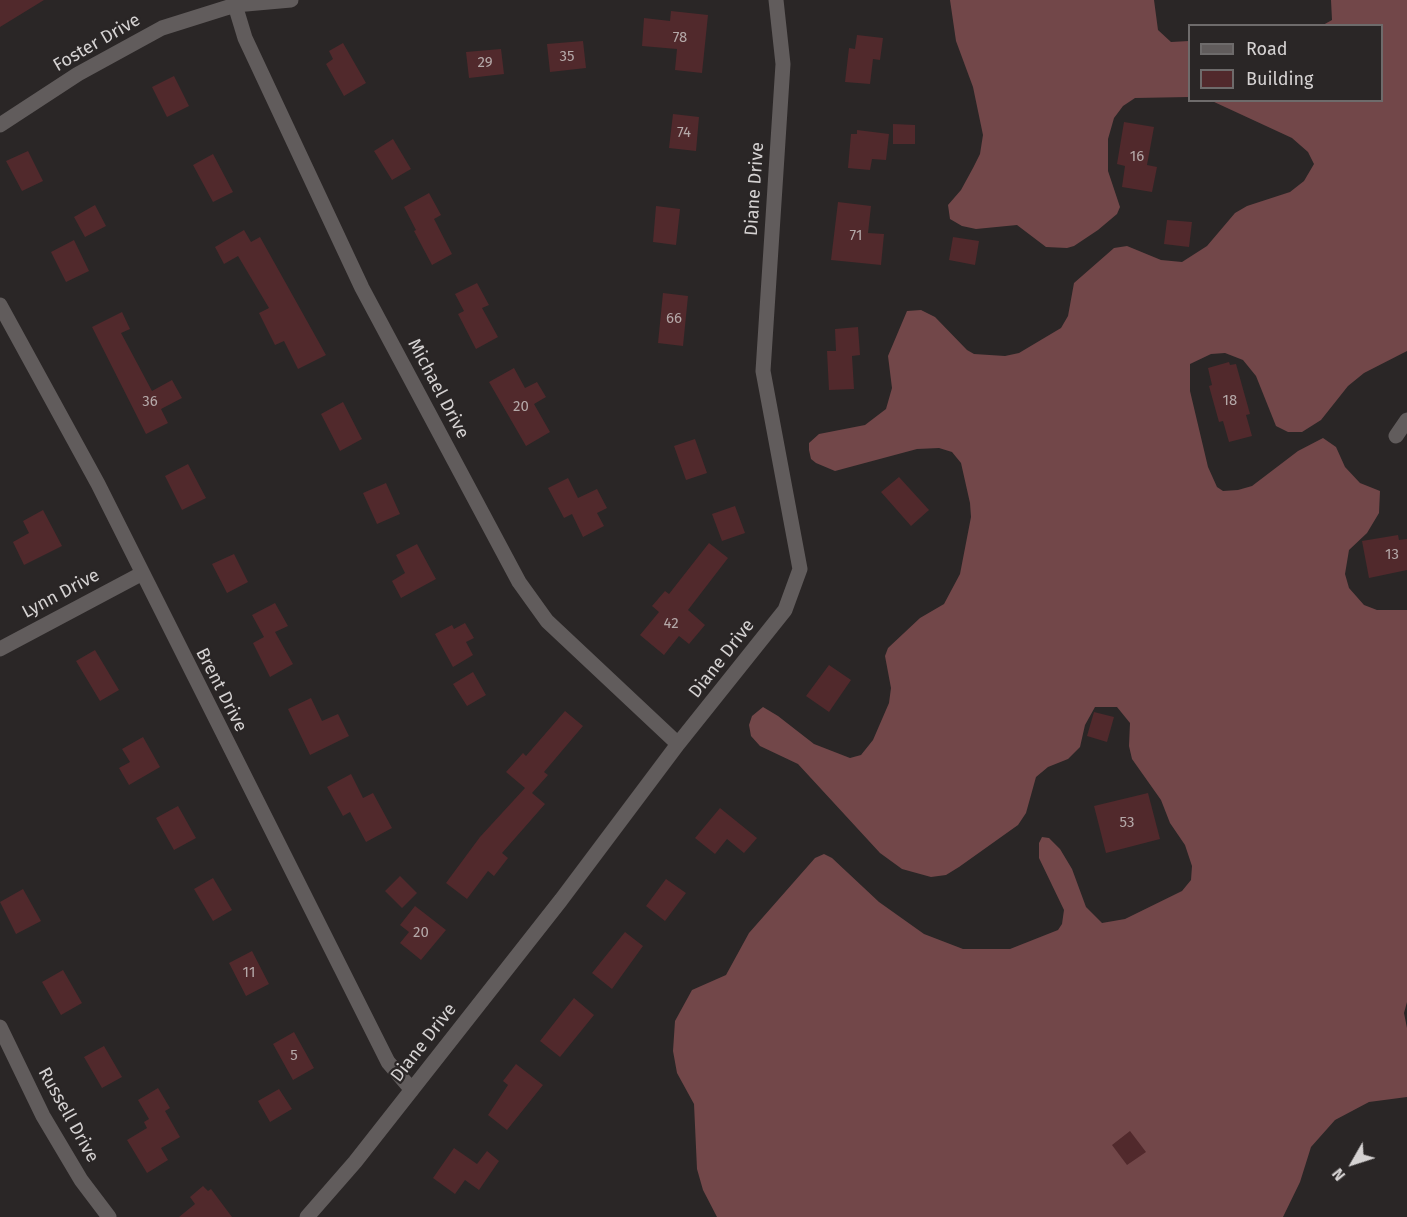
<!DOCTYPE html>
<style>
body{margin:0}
#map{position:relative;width:1407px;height:1217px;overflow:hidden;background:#2a2626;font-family:"Fira Sans",sans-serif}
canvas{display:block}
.legend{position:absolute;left:1188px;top:24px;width:195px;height:78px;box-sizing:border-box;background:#2a2626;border:2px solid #6e6b6b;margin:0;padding:8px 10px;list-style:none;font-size:18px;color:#d5d2d2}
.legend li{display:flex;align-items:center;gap:12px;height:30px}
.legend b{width:30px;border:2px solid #6e6b6b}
.north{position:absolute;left:1323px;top:1133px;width:60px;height:60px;-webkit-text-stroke:4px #2a2626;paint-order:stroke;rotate:231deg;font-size:16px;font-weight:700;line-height:24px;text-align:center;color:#d5d2d2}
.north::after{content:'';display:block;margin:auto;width:21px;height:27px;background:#d5d2d2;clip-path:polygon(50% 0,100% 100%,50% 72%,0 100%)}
</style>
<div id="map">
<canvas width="1407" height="1217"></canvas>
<ul class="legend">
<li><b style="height:8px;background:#615c5c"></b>Road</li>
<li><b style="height:16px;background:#51292c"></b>Building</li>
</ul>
<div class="north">N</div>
</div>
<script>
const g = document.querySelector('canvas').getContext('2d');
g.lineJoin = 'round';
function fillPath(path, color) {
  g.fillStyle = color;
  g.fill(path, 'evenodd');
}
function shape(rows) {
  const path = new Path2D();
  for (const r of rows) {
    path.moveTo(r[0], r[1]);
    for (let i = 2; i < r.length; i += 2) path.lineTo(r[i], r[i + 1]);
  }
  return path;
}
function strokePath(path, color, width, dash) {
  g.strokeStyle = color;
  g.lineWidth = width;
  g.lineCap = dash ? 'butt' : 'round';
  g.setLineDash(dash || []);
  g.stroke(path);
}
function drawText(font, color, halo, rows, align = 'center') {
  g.font = font + ' "Fira Sans",sans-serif';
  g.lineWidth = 4.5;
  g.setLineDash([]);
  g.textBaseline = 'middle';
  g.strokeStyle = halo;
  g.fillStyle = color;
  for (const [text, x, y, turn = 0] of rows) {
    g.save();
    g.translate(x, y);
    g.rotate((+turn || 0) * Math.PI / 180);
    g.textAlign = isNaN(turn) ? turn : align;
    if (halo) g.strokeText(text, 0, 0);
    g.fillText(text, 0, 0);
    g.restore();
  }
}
fillPath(shape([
 [950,0,1154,0,1158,30,1171,42,1189,41,1189,97,1135,98,1123,106,1114,118,1108,139,1108,171,1120,207,1117,214,1098,230,1074,246,1067,248,1046,247,1017,225,976,229,962,226,950,219,948,205,961,190,973,168,980,154,983,135,973,87,956,41],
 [1331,0,1407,0,1407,351,1364,373,1348,386,1321,420,1302,432,1288,432,1276,426,1256,376,1243,360,1225,353,1211,354,1190,364,1190,391,1208,467,1217,487,1223,491,1238,490,1252,486,1298,451,1323,438,1336,447,1345,467,1360,483,1380,491,1379,513,1367,533,1349,550,1345,574,1349,588,1364,605,1377,610,1407,610,1407,1002,1404,1013,1407,1028,1407,1097,1369,1102,1335,1120,1311,1147,1300,1182,1283,1217,717,1217,703,1190,697,1169,694,1104,677,1073,673,1051,675,1021,692,990,726,975,749,933,815,858,824,854,832,858,879,902,924,934,963,949,1010,949,1058,930,1062,924,1064,910,1039,858,1039,843,1042,837,1049,838,1060,849,1072,869,1086,907,1102,923,1125,919,1182,891,1191,880,1192,866,1185,845,1170,823,1161,800,1132,759,1129,746,1130,723,1117,707,1095,707,1085,725,1080,747,1068,759,1048,767,1036,777,1026,813,1018,825,959,867,946,875,931,877,902,869,880,853,798,764,760,746,751,736,749,725,752,716,763,707,778,716,814,744,850,758,861,755,873,740,889,703,891,688,885,656,888,648,920,618,944,604,960,574,971,517,970,503,961,463,952,452,939,448,917,449,835,471,816,463,811,459,809,450,809,443,819,434,865,425,886,409,892,388,888,356,907,311,921,310,935,317,967,350,974,354,1005,356,1019,353,1061,328,1068,316,1074,283,1114,248,1127,246,1161,260,1182,262,1207,246,1235,213,1247,206,1290,192,1304,181,1314,164,1308,152,1292,138,1212,101,1382,100,1382,26,1323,25,1332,20]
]), '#724749');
fillPath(shape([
 [0,0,44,0,0,27],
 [671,11,708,15,702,73,675,70,677,49,642,46,644,18,670,21],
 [857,35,883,38,880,60,873,59,870,84,845,82,849,48,855,49],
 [583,41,586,68,550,72,547,44],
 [343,43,366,83,344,96,326,64,333,59,329,51],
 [501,49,504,74,469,78,466,52],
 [174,76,189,106,167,117,152,87],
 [673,114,699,117,696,151,669,148],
 [1124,122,1154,127,1147,165,1157,167,1152,192,1122,187,1125,166,1117,164],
 [893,124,915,125,915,144,893,144],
 [857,130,889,134,886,160,872,159,870,170,848,168,851,134,857,134],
 [393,139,411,169,392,180,374,151],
 [28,151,43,181,22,191,6,161],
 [213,154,233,192,213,202,193,165],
 [429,193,441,215,434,219,452,254,432,265,414,231,416,230,404,207],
 [838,202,871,206,868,233,884,234,881,265,831,260],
 [95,205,106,226,85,237,74,217],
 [656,206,680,209,676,245,653,242],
 [1167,220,1192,222,1189,247,1164,244],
 [244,230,251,242,260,237,326,355,298,369,284,341,275,345,259,313,269,308,238,256,224,264,215,247],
 [953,237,979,241,975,265,949,260],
 [74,240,89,271,66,282,51,252],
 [477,283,489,305,482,308,498,337,476,349,458,314,464,311,455,294],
 [663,293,688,296,683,346,658,343],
 [122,312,130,329,121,333,152,391,172,380,182,398,161,409,168,423,146,434,92,327],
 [858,327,860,355,852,356,854,389,829,390,827,351,836,351,835,329],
 [1229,362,1230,365,1236,364,1250,414,1246,415,1252,436,1229,442,1223,421,1219,422,1209,386,1212,385,1208,368],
 [514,368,525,388,537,382,546,397,534,404,550,432,526,446,489,382],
 [343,402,362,439,340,451,321,414],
 [695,439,707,473,686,480,674,446],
 [188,464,206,498,182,510,165,476],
 [899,477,929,510,911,526,881,492],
 [568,478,578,498,597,489,607,508,597,513,604,526,583,537,572,514,564,518,548,488],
 [386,483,400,514,377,524,363,493],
 [735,506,745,533,722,541,712,514],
 [43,510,62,546,24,565,13,542,29,533,23,521],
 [1398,535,1399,540,1407,539,1407,570,1369,578,1362,541],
 [709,543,728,558,688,610,705,625,689,644,679,636,664,655,640,635,659,612,652,606,665,591,669,594],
 [417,544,436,579,401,598,392,581,405,573,396,555],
 [234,554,248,582,227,593,212,564],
 [275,603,288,626,275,632,293,664,270,677,253,643,264,637,252,615],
 [465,623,474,638,466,642,473,655,453,667,435,634,452,625,454,629],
 [95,650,119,690,100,701,76,661],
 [829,665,851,680,829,712,806,696],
 [473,672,486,695,467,706,453,684],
 [311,698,322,721,338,714,349,736,310,755,288,709],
 [565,711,583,726,544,772,548,775,532,793,545,804,502,853,508,858,494,876,488,871,467,899,446,883,480,837,525,788,506,772,523,753,526,756],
 [1094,712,1114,717,1107,742,1087,736],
 [143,737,160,767,129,785,119,768,130,762,122,749],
 [351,774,363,798,373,793,392,828,366,842,350,812,343,816,327,787],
 [1148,793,1160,839,1106,853,1094,806],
 [178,806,196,838,174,850,156,818],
 [720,808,757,838,744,853,727,839,715,854,695,838],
 [400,876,417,893,402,908,385,891],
 [213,878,232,910,213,921,194,889],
 [666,879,686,893,665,921,646,906],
 [23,889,41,921,16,934,0,902],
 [415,906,446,930,421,960,400,943,409,932,400,925],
 [625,932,643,946,612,989,592,973],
 [252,951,269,984,246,996,229,963],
 [63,970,82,1003,61,1015,42,982],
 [574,998,594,1015,560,1057,540,1041],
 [294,1032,314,1068,293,1080,273,1044],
 [104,1046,122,1077,102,1088,84,1057],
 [516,1064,543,1085,507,1130,488,1115,508,1085,503,1081],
 [158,1088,170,1108,165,1111,180,1137,161,1148,168,1160,147,1173,127,1140,147,1128,144,1122,149,1119,138,1100],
 [279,1089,292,1109,270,1122,258,1101],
 [1130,1131,1146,1152,1127,1165,1112,1145],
 [454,1148,477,1164,487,1151,499,1161,479,1190,465,1180,455,1194,433,1178],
 [203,1186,208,1191,211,1189,232,1217,179,1217,195,1204,190,1197]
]), '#51292c');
strokePath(shape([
 [235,5,245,38,362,288,519,582,547,621,678,744],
 [0,125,78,74,162,28,235,5,291,0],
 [0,305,98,484,388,1062,412,1090],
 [1396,436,1407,420],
 [0,649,141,574],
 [0,1027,43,1116,81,1180,109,1217],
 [307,1217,355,1162,561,900,678,744,785,610,800,569,763,371,783,64,776,0]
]), '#615c5c', 15);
drawText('15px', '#b4a8a8', null, [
 ["78",680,38],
 ["35",567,57],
 ["29",485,63],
 ["74",684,133],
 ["16",1137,157],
 ["71",856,236],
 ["66",674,319],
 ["18",1230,401],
 ["36",150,402],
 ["20",521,407],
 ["13",1392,555],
 ["42",671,624],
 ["53",1127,823],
 ["20",421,933],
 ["11",249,973],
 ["5",294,1056]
]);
drawText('18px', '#d5d2d2', '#2a2626', [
 ["Foster Drive",97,43,-30],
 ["Diane Drive",755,189,-86],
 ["Michael Drive",438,389,62],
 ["Lynn Drive",61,594,-28],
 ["Diane Drive",722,659,-52],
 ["Brent Drive",221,690,63],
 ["Diane Drive",424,1043,-52],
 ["Russell Drive",68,1115,61]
]);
</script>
